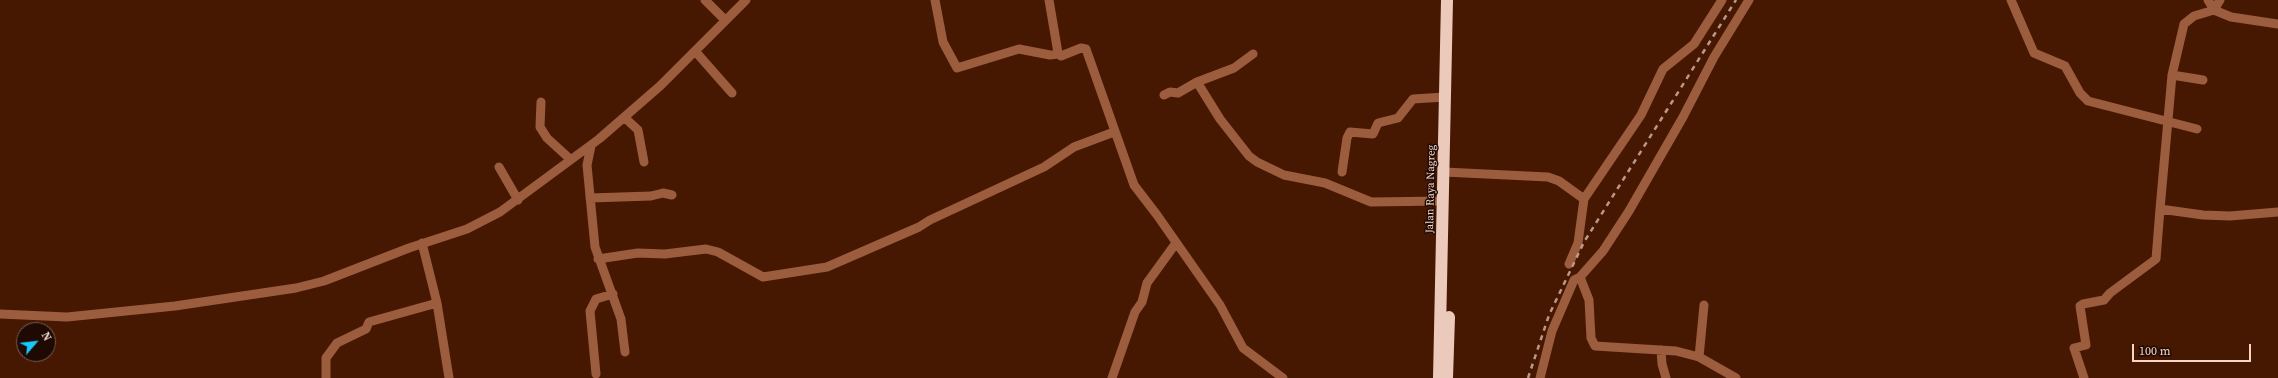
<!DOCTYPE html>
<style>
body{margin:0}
#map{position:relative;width:2278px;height:378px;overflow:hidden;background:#461801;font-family:"Source Serif 4",serif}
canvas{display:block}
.north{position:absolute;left:16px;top:322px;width:40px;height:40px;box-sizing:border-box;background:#1f0a03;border:1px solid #755c52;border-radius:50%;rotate:62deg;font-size:11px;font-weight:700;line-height:16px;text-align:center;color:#f5d6c9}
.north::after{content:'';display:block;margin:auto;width:14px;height:18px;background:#18cafc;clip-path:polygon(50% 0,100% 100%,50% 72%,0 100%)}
.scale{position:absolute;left:2132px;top:344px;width:119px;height:18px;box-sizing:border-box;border:2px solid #f5d6c9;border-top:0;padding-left:5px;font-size:12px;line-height:14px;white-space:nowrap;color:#f5d6c9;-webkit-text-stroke:3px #1f0a03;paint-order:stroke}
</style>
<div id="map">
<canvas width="2278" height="378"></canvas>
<div class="north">N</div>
<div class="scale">100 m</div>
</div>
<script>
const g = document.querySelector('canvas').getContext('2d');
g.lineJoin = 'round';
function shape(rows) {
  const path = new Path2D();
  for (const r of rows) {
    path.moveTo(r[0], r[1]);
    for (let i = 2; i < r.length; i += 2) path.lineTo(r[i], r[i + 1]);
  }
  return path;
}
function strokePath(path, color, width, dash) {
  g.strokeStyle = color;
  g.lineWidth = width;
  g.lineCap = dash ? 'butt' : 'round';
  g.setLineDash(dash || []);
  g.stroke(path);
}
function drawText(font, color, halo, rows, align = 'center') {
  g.font = font + ' "Source Serif 4",serif';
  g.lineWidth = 3;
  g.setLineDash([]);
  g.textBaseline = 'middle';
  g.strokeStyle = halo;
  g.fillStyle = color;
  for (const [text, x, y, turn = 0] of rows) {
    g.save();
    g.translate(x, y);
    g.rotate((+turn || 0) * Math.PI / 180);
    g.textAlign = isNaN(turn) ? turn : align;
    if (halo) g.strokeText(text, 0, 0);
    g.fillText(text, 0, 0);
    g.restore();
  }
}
strokePath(shape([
 [705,0,725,20],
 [935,0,943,42,957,68,1019,49,1050,55,1059,54],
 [1049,0,1058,53,1061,56,1081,48,1086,49,1134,185,1157,215,1220,305,1243,348,1283,378],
 [2011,0,2034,53,2065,66,2080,93,2088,101,2197,129],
 [2208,0,2214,10,2231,17,2278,24],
 [2220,0,2214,10,2194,16,2184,24,2172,75,2160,209,2203,215,2230,216,2278,212],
 [695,51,732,93],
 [2172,75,2203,80],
 [1197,82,1234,68,1253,54],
 [1164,95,1170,92,1178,93,1197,82,1220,119,1249,156,1257,162,1284,175,1325,183,1371,202,1443,201],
 [541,102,540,127,547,138,570,159],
 [624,117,638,130,644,162],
 [591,146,587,165,595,247,621,319,625,352],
 [499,167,518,200],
 [1342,172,1347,138,1350,132,1373,134,1378,123,1398,118,1413,99,1445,97],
 [1444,172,1548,177,1559,181,1584,199],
 [590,198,651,196,663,193,672,195],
 [422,243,437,303,449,378],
 [598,259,638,253,665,254,706,249,718,252,763,277,827,267,919,227,930,220,1044,167,1074,147,1114,132],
 [1569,264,1578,243,1584,199,1641,115,1663,69,1694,44,1722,0],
 [1580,277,1589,300,1591,338,1595,346,1676,351,1699,357,1736,378],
 [0,314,67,317,175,306,296,288,324,281,409,248,467,229,500,212,599,139,660,86,746,0],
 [1661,350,1662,364,1666,378],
 [1699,357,1704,305],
 [596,374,590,311,596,299,613,294],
 [326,378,326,358,337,343,366,329,369,322,437,303],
 [1112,378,1135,312,1142,302,1147,283,1176,243],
 [1540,378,1552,331,1574,280,1580,277,1603,251,1629,211,1683,117,1714,57,1749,0],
 [2084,378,2074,348,2086,345,2080,306,2083,304,2104,300,2110,293,2156,259,2160,209]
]), '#9c5c3e', 9);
strokePath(shape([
 [1439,378,1447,0],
 [1447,378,1449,317]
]), '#ebcabc', 12);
strokePath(shape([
 [1528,378,1549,315,1584,242,1736,0]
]), '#bc9888', 2.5, [5, 5]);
drawText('11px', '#f5d6c9', '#1f0a03', [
 ["Jalan Raya Nagreg",1431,189,-89]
]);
</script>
